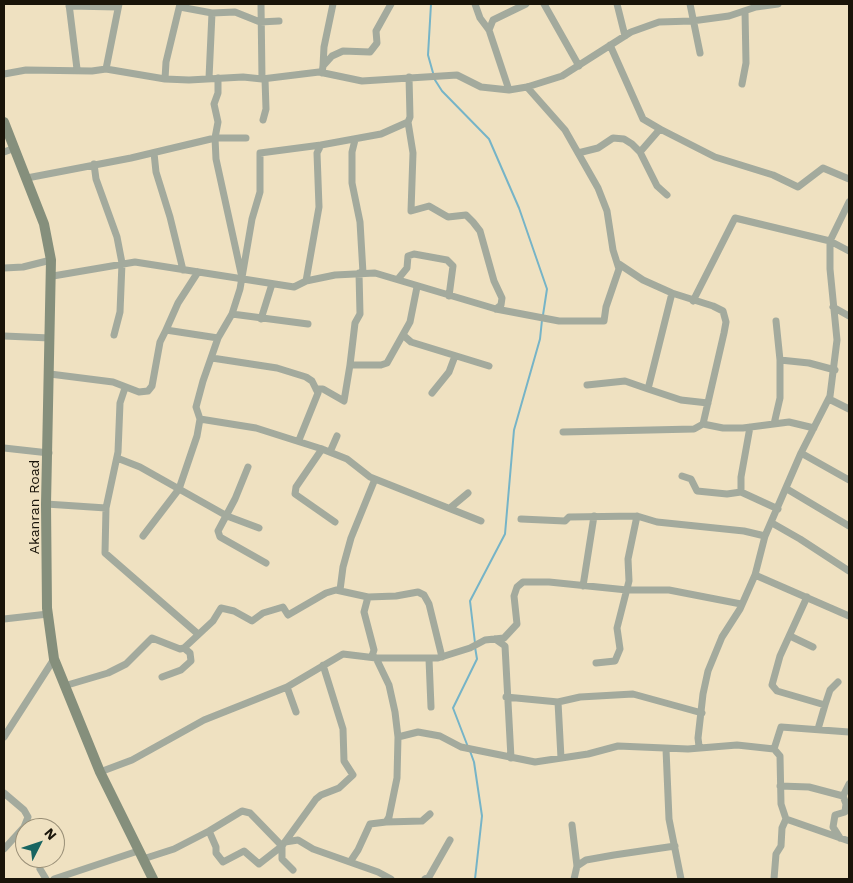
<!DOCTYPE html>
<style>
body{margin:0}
#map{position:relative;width:853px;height:883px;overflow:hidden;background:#efe1c1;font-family:"Work Sans",sans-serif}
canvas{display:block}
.frame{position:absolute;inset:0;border:5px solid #191409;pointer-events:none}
.north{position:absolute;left:15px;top:818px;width:50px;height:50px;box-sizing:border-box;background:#efe1c1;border:1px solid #998f77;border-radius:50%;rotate:49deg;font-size:14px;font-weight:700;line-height:20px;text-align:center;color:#191409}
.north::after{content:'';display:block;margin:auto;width:18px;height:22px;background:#186561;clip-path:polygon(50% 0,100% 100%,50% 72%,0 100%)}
</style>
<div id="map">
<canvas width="853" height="883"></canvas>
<div class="frame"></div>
<div class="north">N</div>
</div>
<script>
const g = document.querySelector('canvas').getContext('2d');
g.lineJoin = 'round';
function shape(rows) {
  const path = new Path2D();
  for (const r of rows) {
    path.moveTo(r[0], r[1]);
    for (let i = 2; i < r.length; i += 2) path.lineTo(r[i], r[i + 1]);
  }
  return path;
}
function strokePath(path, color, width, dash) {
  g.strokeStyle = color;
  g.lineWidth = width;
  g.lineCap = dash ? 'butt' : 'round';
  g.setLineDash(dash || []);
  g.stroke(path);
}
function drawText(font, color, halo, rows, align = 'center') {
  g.font = font + ' "Work Sans",sans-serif';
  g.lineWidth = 4;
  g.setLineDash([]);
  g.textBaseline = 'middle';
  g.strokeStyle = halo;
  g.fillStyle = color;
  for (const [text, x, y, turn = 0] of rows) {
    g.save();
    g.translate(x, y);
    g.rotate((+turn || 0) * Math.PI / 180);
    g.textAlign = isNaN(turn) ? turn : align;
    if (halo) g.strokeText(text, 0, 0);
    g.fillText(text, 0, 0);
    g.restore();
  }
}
strokePath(shape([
 [431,4,428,55,435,80,442,91,489,139,519,208,547,289,543,315],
 [475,643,470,601,505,534,514,430,540,339,542,320],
 [468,747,453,708,477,659,475,647],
 [470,751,474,762,482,816,475,879]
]), '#76b4c7', 2);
strokePath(shape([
 [69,4,77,69],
 [261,4,262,79],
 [475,4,480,18,489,30,509,90],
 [544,4,579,66],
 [617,4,625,36],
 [690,4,700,53],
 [69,6,118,7],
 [180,7,212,13,235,12,260,22,279,21],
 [489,30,493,20,526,4],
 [610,45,643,119,660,129],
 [323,66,324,47,333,4],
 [106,69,119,4],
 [322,73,323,66,332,56,343,51,370,52,377,43,376,31,391,4],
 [4,74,26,70,92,71,106,69,165,79,189,80,243,77,262,79,319,72,362,81,457,75,481,87,509,90,527,87,562,76,631,32,659,22,692,21,729,16,756,7,778,4],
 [209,78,212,13],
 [218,78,218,93,214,104,218,122,215,138,216,159,241,273],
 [165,79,166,62,180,4],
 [742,84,746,63,745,11],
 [263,120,266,109,265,79],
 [408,122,413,153,411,211,429,206,448,217,466,215,473,222,480,231,494,281,502,298,501,305,496,309],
 [355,140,352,152,352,183,360,222,363,273],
 [4,152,15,148],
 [640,152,660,129,715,157,773,175,798,187,823,168,849,179],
 [154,153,156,172,170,217,183,270],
 [578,153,598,148,613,138,624,139,632,144,640,152,657,186,667,195],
 [94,164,96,179,117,237,122,263,120,312,114,335],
 [27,178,131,158,215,138,246,138],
 [619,264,643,280,672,293,713,306,723,311,726,322,724,333,703,424],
 [4,268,23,267,51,260],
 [53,276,135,262,294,287,306,281,335,275,375,273,496,309,559,321,604,321,606,307,619,269,613,250,607,211,598,188,565,130,527,87],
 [398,279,407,268,408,256,414,254,447,260,453,266,449,296],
 [306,281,319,207,317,153,321,145,381,134,408,122,410,117,409,77],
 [672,293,648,389,681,400,708,403],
 [693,301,735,218,830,241,849,251],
 [833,307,849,316],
 [232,314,308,324],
 [261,319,272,284],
 [776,321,780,360,809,363,835,370],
 [166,330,178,303,198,272],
 [403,335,411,342,489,366],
 [4,336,50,338],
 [212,358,277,368,306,377,312,381,318,393,299,440],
 [350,365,355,323,360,314,359,273],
 [50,374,113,382,139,392,148,391,152,386,160,342,166,330,218,338],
 [587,385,625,381,648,389],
 [125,388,120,403,118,452,106,508,105,553,198,634],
 [316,389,323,389,344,401,350,365,381,365,387,363,410,322,417,287],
 [432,393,449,372,455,356],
 [829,399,849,409],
 [200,419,256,428,322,449,347,459,370,477,481,521],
 [774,424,780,398,780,360],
 [563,432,694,429,703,424,723,428,743,428,789,422,814,428],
 [4,448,49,453],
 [322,449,296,487,295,494,335,522],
 [330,452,337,436],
 [801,453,849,480],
 [117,458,140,467,227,516,259,528],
 [248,467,235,499,218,531,220,537,266,563],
 [682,476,691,479,697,491,727,494,741,492,778,509],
 [787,489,849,526],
 [741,492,741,477,750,427],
 [46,504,106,508],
 [450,508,468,493],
 [521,519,565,521,569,517,637,516,657,522,744,531,765,536],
 [772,523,800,539,849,571],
 [143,536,179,489,197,436,200,419,196,407,203,381,218,338,232,314,240,289,252,219,260,192,260,153,321,145],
 [755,575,849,616],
 [583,586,594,516],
 [340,590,343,567,351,538,375,479],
 [368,597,364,612,374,650,372,656],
 [807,597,780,656,772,685,777,691,825,705,818,729],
 [4,619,48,614],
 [790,636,813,647],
 [495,639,505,646,511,758],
 [429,659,431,707],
 [596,663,615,661,620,649,617,628,629,581,628,559,637,516],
 [162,677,181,670,191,661,190,653,184,648],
 [64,686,108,673,126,664,152,638,180,649,184,648,213,621,221,608,234,611,252,621,263,613,283,607,288,615,326,593,336,590,368,597,396,596,418,592,424,595,429,604,442,657],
 [287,687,296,712],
 [506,697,558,702,561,758],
 [558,702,580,697,633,694,702,713],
 [825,705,830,690,838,682],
 [4,737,54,659],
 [398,737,418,732,440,736,461,747,535,762,588,754,618,746,688,749,737,745,774,749,780,756,781,804,786,819,849,841],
 [699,746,698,738,703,694,708,671,722,637,740,609,755,575,765,536,801,453,830,396,837,340,830,269,830,241,849,202],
 [666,749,669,819,681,879],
 [774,749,781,727,849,732],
 [100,772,132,760,204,720,287,687,343,654,376,658,438,658,470,648,485,640,504,638,517,624,514,596,517,587,523,582,549,582,627,590,669,590,741,604],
 [780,786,809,787,843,796],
 [4,793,24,810,28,817,24,827,4,849],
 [386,822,422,821,430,814],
 [572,825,577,866,574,879],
 [840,838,833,827,835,815,845,812,846,804,843,796,849,784],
 [285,842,298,840,313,849,378,872,391,879],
 [143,859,174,849,209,831,242,811,250,813,282,846,259,864,244,851,223,862,216,853,216,847,209,831],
 [350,862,358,850,370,824,386,822,389,817,397,778,398,737,395,712,389,685,376,658],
 [577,866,586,860,614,855,675,846],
 [40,869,46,879],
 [293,870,282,859,282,846,316,799,321,795,339,788,353,775,344,761,343,729,323,665],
 [54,879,138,851],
 [425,879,429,877,450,840],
 [774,879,776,854,781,846,782,828,786,819]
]), '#a3aa9d', 7);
strokePath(shape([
 [4,122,44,224,51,260,46,504,47,608,54,659,100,772,153,879]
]), '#858f7c', 10);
drawText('14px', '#191409', '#efe1c1', [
 ["Akanran Road",35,507,-90]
]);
</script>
